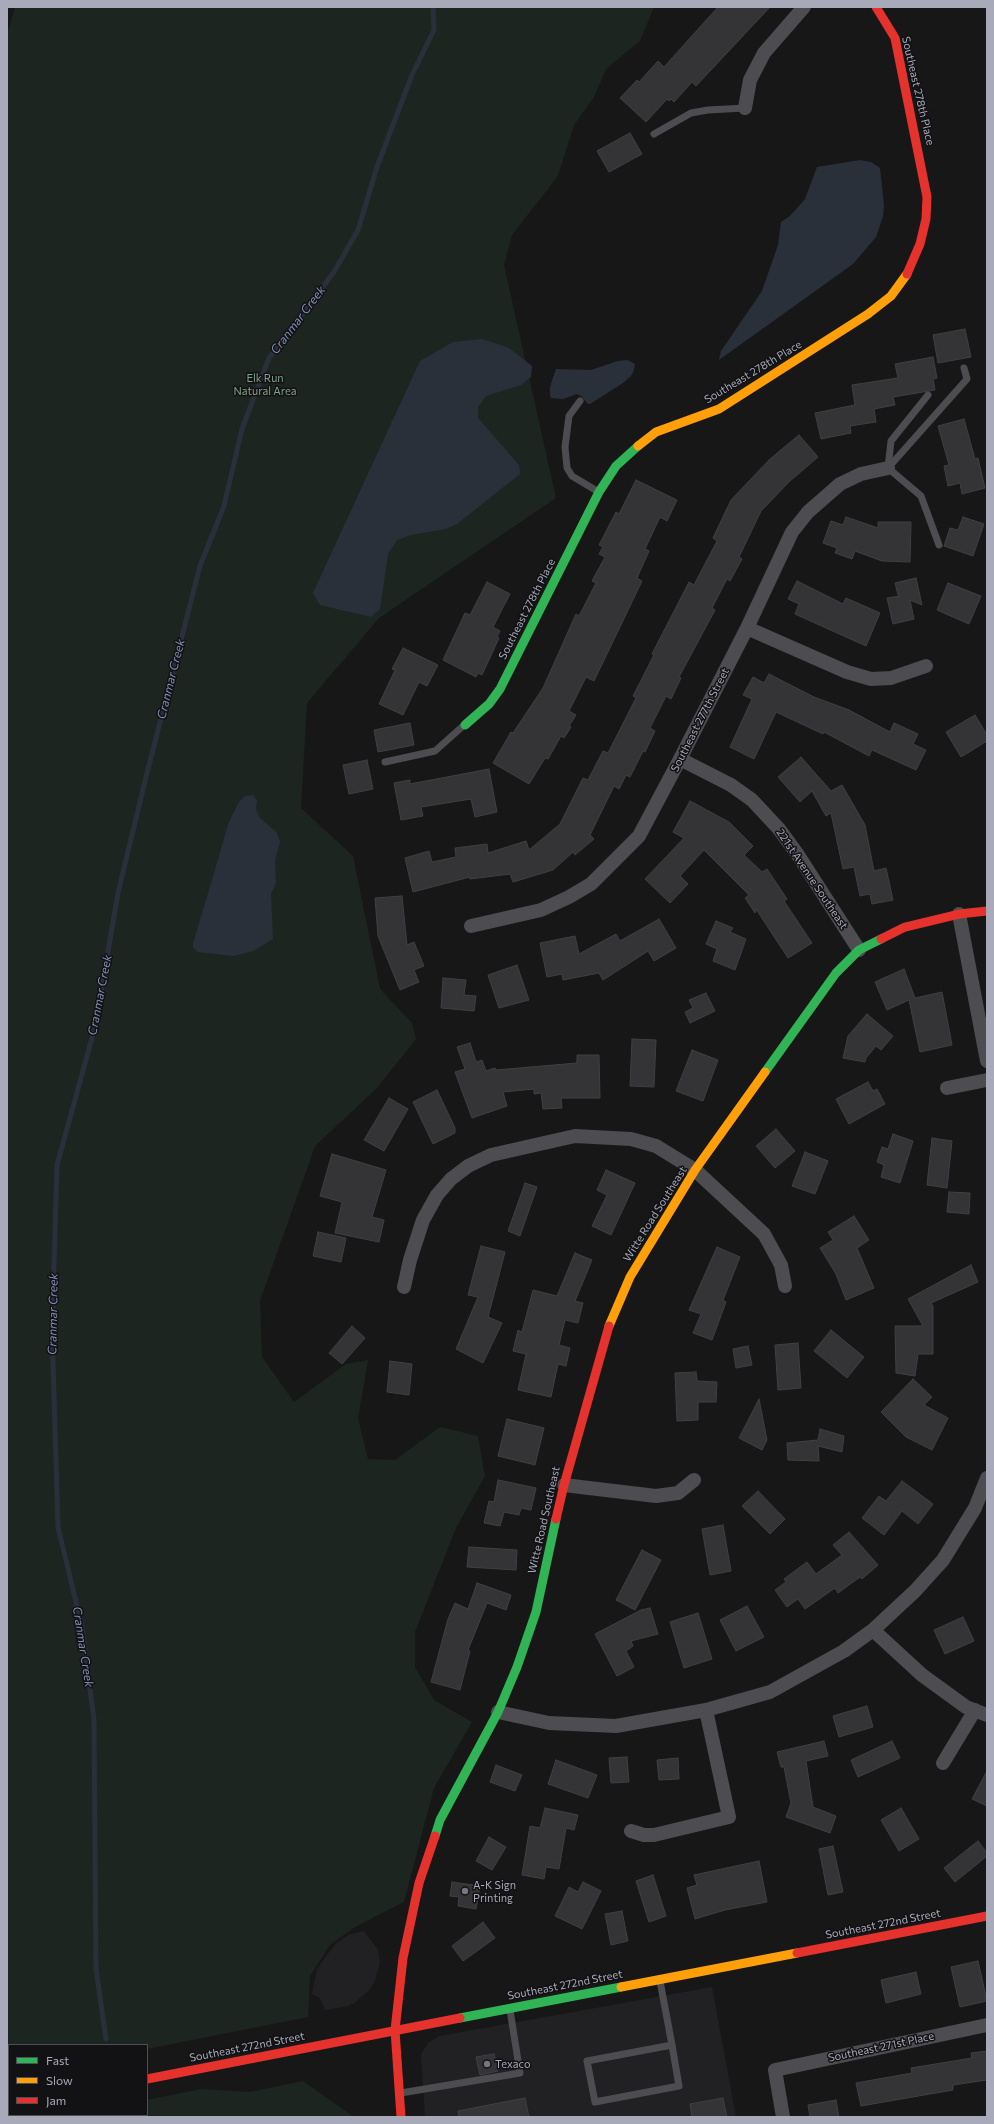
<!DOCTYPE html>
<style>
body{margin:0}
#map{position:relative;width:994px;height:2124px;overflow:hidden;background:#171718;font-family:Commissioner,sans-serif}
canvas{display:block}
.frame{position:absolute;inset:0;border:8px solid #a8aab9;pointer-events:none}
.legend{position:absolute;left:8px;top:2044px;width:140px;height:72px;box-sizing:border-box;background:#121114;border:1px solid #4e4e56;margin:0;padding:5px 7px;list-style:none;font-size:12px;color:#a8aab9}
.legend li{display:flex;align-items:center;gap:8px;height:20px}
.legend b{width:20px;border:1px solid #4e4e56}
</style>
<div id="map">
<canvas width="994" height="2124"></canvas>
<div class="frame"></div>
<ul class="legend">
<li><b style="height:5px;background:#30b455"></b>Fast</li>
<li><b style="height:5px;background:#ff9f0a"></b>Slow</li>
<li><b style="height:5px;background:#e5322d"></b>Jam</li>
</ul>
</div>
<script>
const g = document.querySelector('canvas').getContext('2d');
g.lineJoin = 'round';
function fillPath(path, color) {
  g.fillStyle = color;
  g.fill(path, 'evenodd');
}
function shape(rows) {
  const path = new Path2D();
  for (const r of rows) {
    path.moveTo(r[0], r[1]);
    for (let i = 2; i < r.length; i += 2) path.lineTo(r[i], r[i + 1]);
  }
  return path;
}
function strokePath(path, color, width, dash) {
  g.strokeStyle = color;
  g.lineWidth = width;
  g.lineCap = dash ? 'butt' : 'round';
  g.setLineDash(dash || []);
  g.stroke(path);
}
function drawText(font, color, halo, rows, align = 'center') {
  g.font = font + ' Commissioner,sans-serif';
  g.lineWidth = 3;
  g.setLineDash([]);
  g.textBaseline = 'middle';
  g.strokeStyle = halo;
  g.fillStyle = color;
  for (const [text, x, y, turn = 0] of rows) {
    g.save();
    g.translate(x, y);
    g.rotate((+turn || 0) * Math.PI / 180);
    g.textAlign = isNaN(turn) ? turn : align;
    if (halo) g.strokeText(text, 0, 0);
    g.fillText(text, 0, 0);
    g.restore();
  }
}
fillPath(shape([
 [364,1931,378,1950,380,1963,374,1983,370,1989,356,2002,348,2006,325,2010,320,1998,312,1994,317,1969,335,1944,348,1935],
 [712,1987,736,2117,425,2117,421,2054,429,2042,440,2036]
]), '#212124');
fillPath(shape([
 [15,7,654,7,640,41,606,69,594,97,574,125,558,176,512,235,504,265,556,498,379,618,307,703,301,808,353,856,380,989,412,1023,416,1039,376,1089,315,1146,260,1301,262,1357,294,1402,346,1364,368,1360,358,1418,368,1459,395,1460,440,1427,478,1436,485,1476,456,1528,415,1632,415,1667,434,1700,472,1722,434,1788,404,1902,355,1927,330,1945,310,1976,308,2017,147,2049,147,2045,9,2045,9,2067,7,2067,7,36],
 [303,2081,354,2117,71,2117,80,2115,147,2115,147,2100,201,2089,250,2092]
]), '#1d2520');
fillPath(shape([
 [860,160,871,162,880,168,884,205,883,216,876,237,853,264,719,360,721,351,762,291,778,245,781,222,790,216,805,199,817,167],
 [482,339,509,348,532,366,531,377,521,385,486,396,478,407,478,418,519,465,520,474,457,524,446,529,411,535,397,540,388,554,380,609,371,617,320,605,313,593,420,361,453,342],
 [627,360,635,364,634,370,631,376,623,383,590,404,588,404,581,396,577,394,563,399,551,398,550,395,550,387,556,369,591,370,618,361],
 [253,795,257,800,256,809,259,817,277,833,280,842,275,860,276,883,271,894,273,939,253,951,234,956,198,952,193,948,193,944,229,822,239,802,245,796]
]), '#2a303a');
strokePath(shape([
 [106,2039,96,1969,94,1720,82,1627,58,1527,52,1331,57,1165,95,1027,118,893,145,781,200,566,224,506,242,429,269,358,334,272,358,230,377,167,412,75,434,30,433,7]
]), '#2a303a', 5);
const building = shape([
 [718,7,770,7,696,86,692,82,674,102,671,99,669,101,667,99,646,122,620,98,637,80,639,82,658,61,664,67,718,7],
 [630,133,642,154,609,172,597,151,630,133],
 [965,329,971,357,938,363,933,335,965,329],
 [933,357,937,378,933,379,935,390,893,397,895,405,874,409,876,422,850,426,851,433,821,439,815,413,855,405,852,385,898,378,895,364,933,357],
 [964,419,975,459,978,458,985,488,962,494,960,483,948,486,944,466,949,465,938,426,964,419],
 [799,435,818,457,790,481,761,511,739,557,742,559,730,581,727,579,712,608,715,610,679,677,681,678,671,699,666,696,650,728,655,731,645,752,643,751,630,777,626,775,619,789,614,786,590,835,594,839,575,855,573,852,553,870,513,882,510,874,470,879,470,877,413,892,405,858,429,851,432,862,456,857,455,848,487,844,488,853,526,841,529,850,560,824,583,778,588,780,603,751,608,753,636,698,633,696,654,655,652,654,689,582,694,585,717,541,713,538,731,500,770,459,799,435],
 [636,480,677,500,667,521,660,517,645,549,649,551,637,578,642,581,594,681,586,677,569,711,576,715,569,726,571,727,564,738,561,736,548,759,545,758,529,784,493,763,511,732,513,733,543,688,576,614,579,616,596,583,592,581,605,557,599,554,603,547,599,545,616,512,619,514,636,480],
 [846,517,878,528,878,522,911,522,910,562,882,561,855,551,852,559,835,553,837,548,823,543,831,521,843,525,846,517],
 [963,517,984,524,973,556,944,546,950,528,958,530,963,517],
 [916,578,922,605,910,600,914,619,893,624,887,598,900,596,898,595,895,583,916,578],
 [797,581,843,604,846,598,880,613,866,646,795,614,799,604,788,599,797,581],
 [487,582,510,594,493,627,500,631,497,637,499,638,482,675,478,673,476,677,443,660,465,613,470,615,487,582],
 [948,583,981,596,969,624,937,610,948,583],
 [403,648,438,665,427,686,419,682,403,715,379,704,395,670,392,669,403,648],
 [769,674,814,697,849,710,890,732,894,723,918,734,913,744,926,750,916,770,872,750,869,756,824,732,823,734,776,712,754,759,730,747,752,699,743,695,753,677,764,683,769,674],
 [975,715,987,735,987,741,961,757,946,732,975,715],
 [410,723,414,745,378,752,374,730,410,723],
 [801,757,831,791,842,785,865,825,874,871,886,868,893,900,872,904,870,894,860,896,854,867,843,869,831,813,826,816,812,791,800,802,778,777,801,757],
 [367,760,373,789,349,794,343,765,367,760],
 [489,769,497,812,475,817,471,799,421,807,423,816,401,820,394,783,410,780,410,784,489,769],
 [690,801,729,822,753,846,744,855,762,872,767,869,787,899,784,901,812,943,788,958,756,909,755,913,745,898,749,895,704,850,680,876,688,884,670,903,645,879,684,838,673,832,690,801],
 [402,896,407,945,414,942,424,966,414,970,419,982,400,990,378,936,375,898,402,896],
 [659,919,676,948,654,961,648,951,603,980,599,973,563,980,562,974,547,977,540,943,575,936,579,954,616,934,620,941,659,919],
 [716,921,733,928,730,932,746,939,735,970,713,961,717,949,706,944,716,921],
 [517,965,529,1000,499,1008,488,975,517,965],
 [904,969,915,998,942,992,952,1045,920,1052,909,1000,887,1010,875,982,904,969],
 [443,978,466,980,464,995,476,996,474,1011,441,1008,443,978],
 [706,993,715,1011,690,1023,685,1012,693,1008,689,1000,706,993],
 [867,1014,893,1036,881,1050,876,1046,866,1058,865,1062,843,1058,848,1036,867,1014],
 [632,1039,656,1040,654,1087,630,1086,632,1039],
 [470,1043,476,1062,482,1060,486,1071,495,1068,496,1070,577,1063,577,1055,599,1055,600,1098,561,1098,562,1108,543,1109,541,1093,534,1094,534,1089,503,1092,507,1106,472,1118,455,1072,465,1069,457,1047,470,1043],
 [692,1050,718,1060,703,1101,676,1091,692,1050],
 [868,1082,873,1091,877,1089,885,1104,849,1124,836,1099,868,1082],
 [437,1090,455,1128,455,1133,433,1144,413,1102,437,1090],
 [389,1098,408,1109,384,1151,364,1140,389,1098],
 [776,1129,795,1151,775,1168,756,1146,776,1129],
 [893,1134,913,1141,900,1183,881,1177,884,1165,877,1162,882,1147,888,1149,893,1134],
 [932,1138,952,1141,947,1188,927,1185,932,1138],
 [805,1152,828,1161,815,1194,792,1186,805,1152],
 [332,1154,386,1170,372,1217,384,1220,379,1242,335,1233,342,1202,320,1196,332,1154],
 [606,1170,635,1183,611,1235,592,1226,607,1195,597,1190,606,1170],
 [525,1183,537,1187,520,1236,508,1231,525,1183],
 [949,1192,970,1193,969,1214,947,1212,949,1192],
 [854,1216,869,1240,857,1248,874,1288,846,1300,836,1274,820,1248,833,1240,828,1232,854,1216],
 [318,1232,346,1238,341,1262,313,1256,318,1232],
 [481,1246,505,1252,488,1317,502,1323,483,1363,456,1349,478,1297,468,1295,481,1246],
 [717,1247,740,1257,723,1300,726,1302,712,1340,693,1333,701,1314,689,1310,717,1247],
 [575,1253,592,1260,575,1301,583,1303,578,1323,565,1320,559,1345,570,1348,566,1366,558,1364,551,1397,518,1390,526,1354,513,1351,518,1330,522,1332,533,1290,557,1296,575,1253],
 [971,1265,978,1282,931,1303,933,1306,933,1354,918,1354,915,1376,896,1373,895,1326,923,1326,908,1299,971,1265],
 [352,1326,365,1338,342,1364,329,1353,352,1326],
 [831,1330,864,1357,847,1378,814,1351,831,1330],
 [798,1343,801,1388,778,1390,775,1345,798,1343],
 [748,1346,752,1365,736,1368,733,1349,748,1346],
 [390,1361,412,1364,409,1395,387,1392,390,1361],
 [696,1372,697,1381,717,1382,716,1402,698,1402,698,1420,677,1421,675,1373,696,1372],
 [913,1379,932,1397,924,1405,948,1418,932,1450,906,1437,881,1412,913,1379],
 [759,1399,767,1440,762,1450,739,1438,759,1399],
 [507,1419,544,1428,535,1465,498,1456,507,1419],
 [820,1429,844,1436,842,1452,818,1446,819,1461,788,1460,787,1443,818,1440,820,1429],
 [498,1480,536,1488,531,1510,521,1508,519,1515,504,1512,500,1526,484,1523,489,1501,494,1502,498,1480],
 [902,1481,933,1504,918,1524,902,1511,884,1535,862,1518,879,1496,886,1501,902,1481],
 [758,1491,785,1519,770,1534,742,1506,758,1491],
 [723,1525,731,1571,710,1575,702,1529,723,1525],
 [849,1532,878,1565,862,1579,860,1577,838,1593,835,1588,805,1609,798,1599,787,1607,775,1590,786,1582,784,1579,807,1562,816,1574,842,1555,833,1545,849,1532],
 [469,1547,517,1550,516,1570,467,1567,469,1547],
 [642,1550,661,1560,635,1610,616,1600,642,1550],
 [477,1583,511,1595,506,1610,487,1603,468,1650,470,1651,460,1690,431,1682,448,1619,455,1603,468,1609,477,1583],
 [747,1606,764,1637,736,1651,720,1620,747,1606],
 [650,1608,658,1634,631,1641,633,1646,626,1651,634,1667,617,1676,595,1634,641,1610,650,1608],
 [698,1613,712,1659,684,1668,670,1622,698,1613],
 [963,1617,974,1641,945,1654,934,1630,963,1617],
 [867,1706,873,1727,839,1737,833,1716,867,1706],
 [824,1741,828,1756,806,1761,813,1807,836,1816,830,1833,786,1817,791,1803,784,1767,781,1767,777,1752,824,1741],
 [892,1741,900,1758,858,1777,851,1760,892,1741],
 [627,1757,629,1782,611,1783,609,1758,627,1757],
 [678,1758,679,1779,659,1780,657,1760,678,1758],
 [556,1760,597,1775,588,1798,548,1784,556,1760],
 [496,1765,522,1775,515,1791,490,1782,496,1765],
 [987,1771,987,1806,972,1799,987,1771],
 [545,1808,578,1815,574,1830,566,1828,559,1869,546,1867,544,1879,522,1875,530,1826,540,1828,545,1808],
 [901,1808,919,1839,899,1851,881,1820,901,1808],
 [489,1837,506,1847,492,1870,476,1861,489,1837],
 [978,1841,987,1853,987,1856,955,1882,944,1868,978,1841],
 [833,1846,843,1892,828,1895,819,1849,833,1846],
 [759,1861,767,1902,725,1910,695,1919,687,1888,697,1885,694,1875,759,1861],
 [653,1875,666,1916,649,1922,636,1881,653,1875],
 [452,1882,480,1886,476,1909,458,1906,459,1897,450,1896,452,1882],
 [583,1882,601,1891,582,1929,555,1916,569,1887,578,1892,583,1882],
 [622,1911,628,1941,611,1945,605,1914,622,1911],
 [483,1922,495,1938,463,1961,452,1946,483,1922],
 [978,1961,987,2001,960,2007,951,1967,978,1961],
 [916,1972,921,1994,886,2003,881,1980,916,1972],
 [987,2051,987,2080,953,2085,953,2090,861,2106,856,2083,912,2073,911,2068,972,2058,971,2053,987,2051],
 [494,2054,498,2071,480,2075,476,2057,494,2054],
 [525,2098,529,2117,459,2117,458,2111,525,2098],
 [723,2098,727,2117,692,2117,690,2104,723,2098],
 [836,2100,839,2117,810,2117,808,2105,836,2100]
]);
fillPath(building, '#343436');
strokePath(building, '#404044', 1);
strokePath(shape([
 [654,134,691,113,708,110,745,108],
 [928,395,891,441,888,468,921,496,939,545],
 [580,401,569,416,565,447,567,468,572,476,597,491],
 [888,468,967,379,964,368],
 [385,762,435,751,463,726],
 [660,1981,672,2045,679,2086,595,2102,587,2061,672,2045],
 [401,2093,520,2073,510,2010]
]), '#4c4c51', 7);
strokePath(shape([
 [745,108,750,80,764,53,804,7],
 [747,628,847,672,871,679,891,678,926,666],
 [680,759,731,785,752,800,779,829,798,855,859,950],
 [959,914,987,1061],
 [471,926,541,910,569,897,591,884,639,836,680,759,747,628,792,532,808,512,840,484,861,474,888,468],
 [947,1088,987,1080],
 [404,1287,410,1260,423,1220,437,1195,451,1179,468,1166,491,1155,575,1136,631,1139,656,1146,695,1170,764,1234,781,1265,785,1286],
 [564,1485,656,1496,678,1493,694,1480],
 [873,1630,922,1675,966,1707,987,1715],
 [498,1712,549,1723,616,1726,706,1710,770,1692,844,1651,873,1630,915,1591,943,1560,975,1508,987,1478],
 [943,1763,975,1710],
 [631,1831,644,1835,654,1835,729,1817,706,1710],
 [783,2117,775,2070,987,2025]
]), '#4c4c51', 14);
strokePath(shape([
 [465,725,489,704,500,689,599,492,616,466,638,446],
 [765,1072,836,973,859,950,881,939],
 [435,1836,440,1820,498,1712,517,1667,536,1612,556,1519],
 [460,2018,621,1987]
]), '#30b455', 9);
strokePath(shape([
 [638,446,656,432,719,409,868,314,891,296,907,274],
 [609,1326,630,1277,695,1170,765,1072],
 [621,1987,797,1953]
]), '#ff9f0a', 9);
strokePath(shape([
 [876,7,895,38,927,197,926,219,920,244,907,274],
 [881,939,905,927,959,914,987,911],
 [556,1519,564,1485,609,1326],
 [797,1953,987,1916],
 [147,2079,460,2018],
 [7,2106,9,2106],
 [401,2117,395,2030,403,1958,419,1883,435,1836]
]), '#e5322d', 9);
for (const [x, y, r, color] of [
 [465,1891,4,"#757781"],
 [487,2064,4,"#757781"]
]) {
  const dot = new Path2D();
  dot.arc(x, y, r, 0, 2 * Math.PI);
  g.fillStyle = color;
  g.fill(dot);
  strokePath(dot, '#121114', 1.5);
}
drawText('11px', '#a8aab9', '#121114', [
 ["Southeast 278th Place",918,91,77],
 ["Southeast 278th Place",753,372,-31],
 ["Southeast 278th Place",527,609,-63],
 ["Southeast 277th Street",700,720,-63],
 ["221st Avenue Southeast",812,879,56],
 ["Witte Road Southeast",655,1214,-58],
 ["Witte Road Southeast",544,1520,-77],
 ["Southeast 272nd Street",883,1924,-11],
 ["Southeast 272nd Street",565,1985,-11],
 ["Southeast 272nd Street",247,2047,-11],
 ["Southeast 271st Place",881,2047,-12]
]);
drawText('11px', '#7fa489', '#121114', [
 ["Elk Run",265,378],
 ["Natural Area",265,391]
]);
drawText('11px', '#a8aab9', '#121114', [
 ["A-K Sign",473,1885],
 ["Printing",473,1898],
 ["Texaco",495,2064]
], 'left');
drawText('italic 12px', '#7f90b4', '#121114', [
 ["Cranmar Creek",298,320,-53],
 ["Cranmar Creek",171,679,-76],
 ["Cranmar Creek",100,995,-79],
 ["Cranmar Creek",53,1314,-89],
 ["Cranmar Creek",83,1647,81]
]);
</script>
